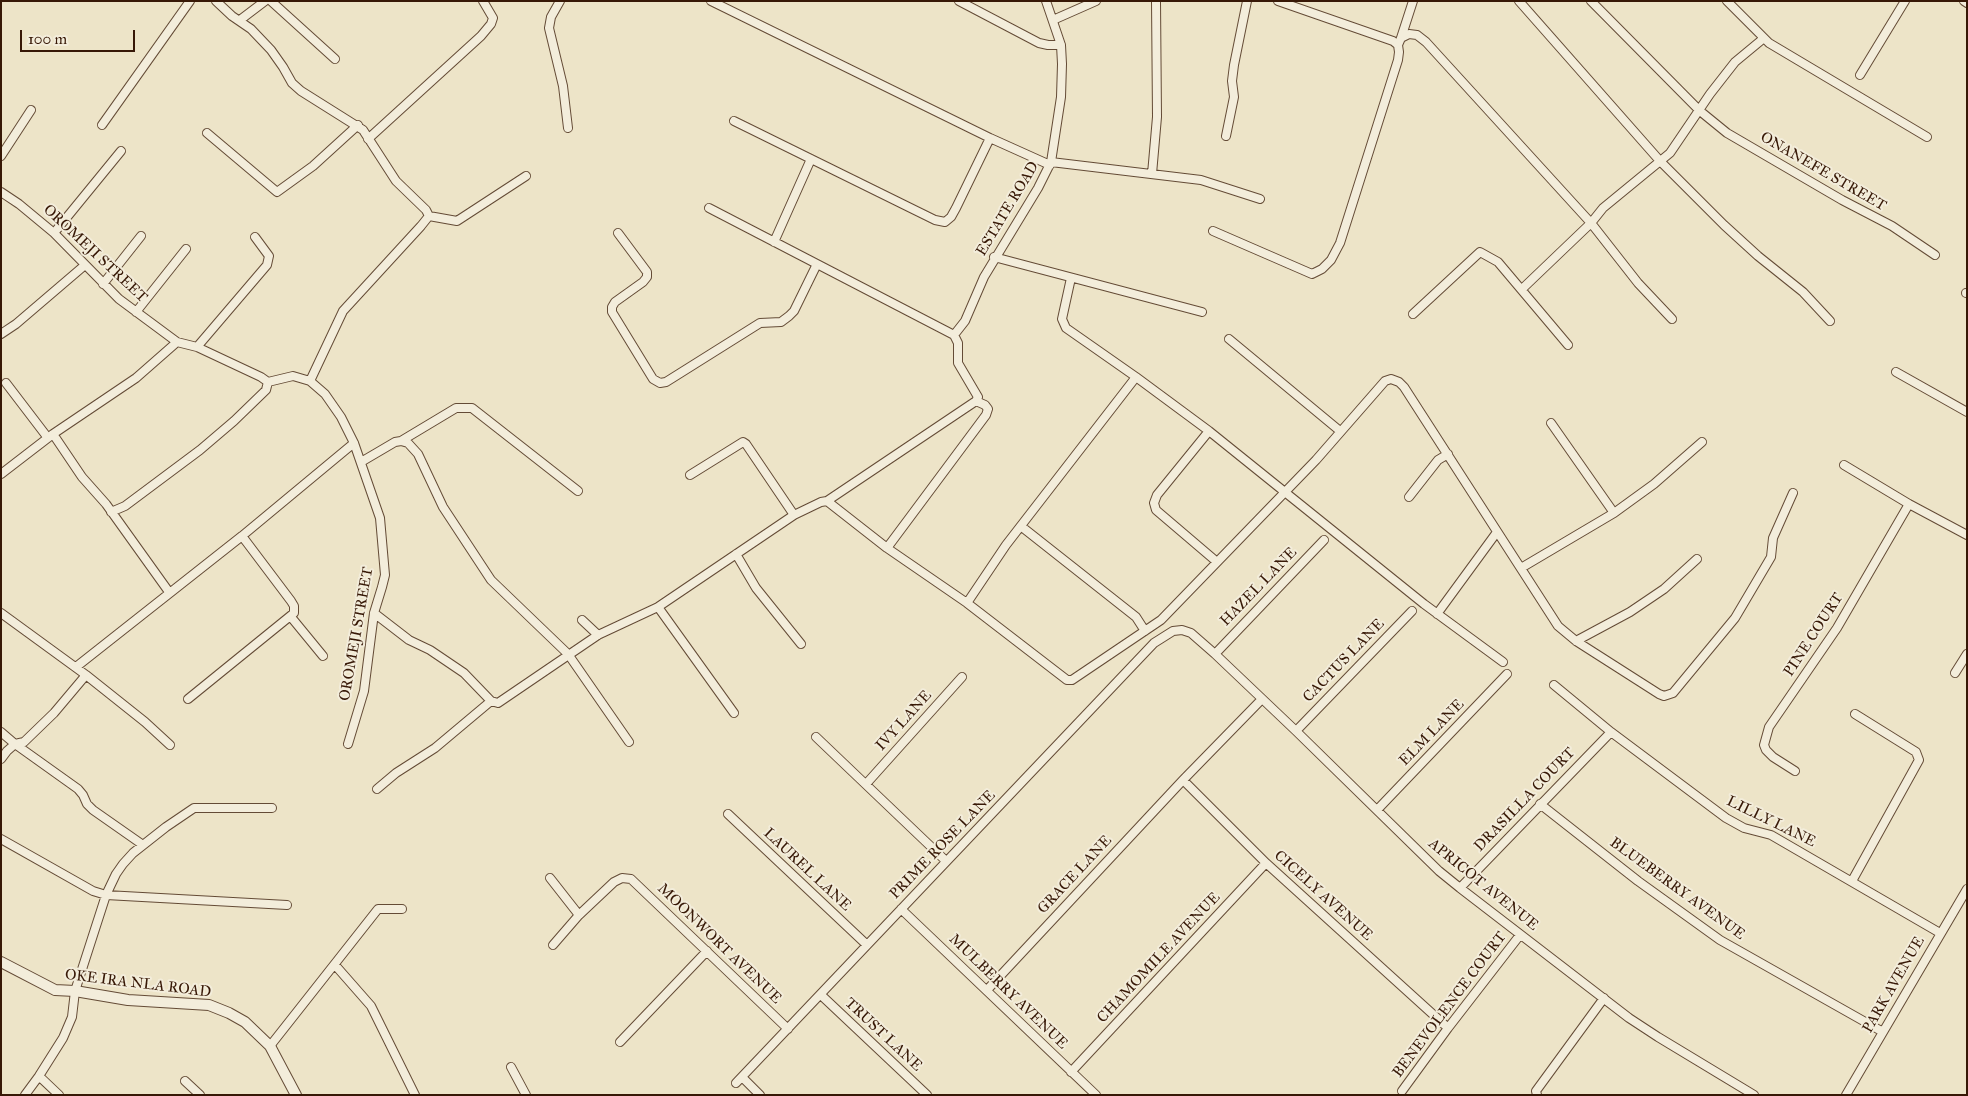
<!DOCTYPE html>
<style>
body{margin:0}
#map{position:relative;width:1968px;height:1096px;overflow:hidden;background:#ede4c8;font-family:"IM FELL Great Primer",serif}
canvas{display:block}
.frame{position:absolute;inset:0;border:2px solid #371806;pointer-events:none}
.scale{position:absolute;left:20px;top:30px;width:115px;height:22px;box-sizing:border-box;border:2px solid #371806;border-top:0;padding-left:6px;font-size:15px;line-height:18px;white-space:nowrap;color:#371806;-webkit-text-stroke:4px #f3eddb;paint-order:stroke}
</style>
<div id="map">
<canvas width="1968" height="1096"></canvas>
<div class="frame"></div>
<div class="scale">100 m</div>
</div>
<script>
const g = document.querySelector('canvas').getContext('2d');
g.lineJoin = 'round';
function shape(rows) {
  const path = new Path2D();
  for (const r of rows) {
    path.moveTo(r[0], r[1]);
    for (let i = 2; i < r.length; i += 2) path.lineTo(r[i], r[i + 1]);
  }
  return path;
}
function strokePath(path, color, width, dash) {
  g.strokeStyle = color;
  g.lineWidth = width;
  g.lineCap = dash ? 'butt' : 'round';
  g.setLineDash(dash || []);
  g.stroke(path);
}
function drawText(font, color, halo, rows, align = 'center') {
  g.font = font + ' "IM FELL Great Primer",serif';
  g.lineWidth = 4;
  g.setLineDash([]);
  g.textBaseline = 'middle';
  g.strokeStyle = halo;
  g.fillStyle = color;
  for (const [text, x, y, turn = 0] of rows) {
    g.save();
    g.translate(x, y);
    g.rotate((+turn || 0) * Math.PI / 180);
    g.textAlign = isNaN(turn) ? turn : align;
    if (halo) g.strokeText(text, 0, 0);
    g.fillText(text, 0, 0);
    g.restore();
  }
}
const minor = shape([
 [216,1,232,16,251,29,271,50,283,67,292,83,301,91,363,130,396,181,426,210,429,216,421,226,343,311,310,381],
 [271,1,335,59],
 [560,1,551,17,549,28,563,86,568,128],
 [711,1,990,138,1050,165],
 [959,1,1039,43,1048,45,1061,45],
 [1278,1,1393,41,1398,45],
 [1519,1,1660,161,1724,225,1758,256,1803,292,1830,321],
 [1591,1,1700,111,1727,133,1842,200,1892,226,1935,255],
 [1727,1,1769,43,1927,137],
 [1964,1,1967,3],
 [240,20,265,1],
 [1053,20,1096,1],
 [1401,38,1413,1],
 [1860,75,1905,1],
 [734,121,935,220,945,222,951,217,956,208,990,138],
 [102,125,190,1],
 [207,133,277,192,313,166,358,125],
 [1226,136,1234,97,1232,81,1234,65,1247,1],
 [368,139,481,36,491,24,493,18,483,1],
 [1,156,31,110],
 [1051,162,1201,180,1260,199],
 [1152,174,1157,117,1156,1],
 [1,192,19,204,54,233,119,299,177,342,197,347,261,377,268,382,293,376,310,381,325,394,341,417,354,443,380,518,385,575,382,587,374,613,364,691,348,744],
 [429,216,457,221,526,176],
 [1213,231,1312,274,1322,269,1331,260,1340,243,1398,60,1399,52,1398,45,1401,38,1409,34,1417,35,1426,42,1591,223,1522,289],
 [54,233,121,151],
 [618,233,647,272,647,277,643,282,615,302,612,307,612,312,653,379,660,383,666,382,760,323,781,322,789,316,794,311,817,264],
 [774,242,811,159],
 [994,257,1202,312],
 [1071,278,1062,319,1066,328,1136,377,1209,431,1424,604,1503,662],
 [103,284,141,236],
 [1966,293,1967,293],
 [136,312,186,249],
 [1413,314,1480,252,1498,262,1568,345],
 [1672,319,1638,283,1591,223,1603,208,1670,153,1710,94,1735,62,1764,38],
 [1,334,16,324,85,265],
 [954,335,965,321,984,277,1038,188,1051,162,1061,97,1062,64,1061,45,1046,1],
 [1229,339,1340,431],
 [197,347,267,265,269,256,255,237],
 [1896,372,1967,412],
 [6,383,48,438],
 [1551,423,1614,513],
 [1209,431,1157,495,1154,503,1156,510,1217,562],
 [53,434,82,477,106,504,169,592],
 [401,441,408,443,418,454,443,507,491,580,568,654,629,742],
 [361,462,395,442,401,441,456,408,472,408,578,491],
 [1844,465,1909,504,1967,535],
 [1,474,53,434,136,378,177,342],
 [690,475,743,442,746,444,794,515],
 [1409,497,1438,460,1448,454],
 [827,501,887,548,967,603,1067,680,1072,680,1161,620,1316,460,1385,381,1391,379,1399,382,1404,387,1558,626,1576,641,1659,694,1664,696,1673,693,1735,618,1771,557,1773,538,1793,493],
 [111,512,125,506,200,450,234,421,266,390,268,382],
 [1022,527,1136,617,1145,631],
 [887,548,986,415,988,409,985,405,976,401],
 [736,554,756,588,801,644],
 [1521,568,1614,513,1654,484,1702,442],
 [967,603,1006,545,1136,377],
 [658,607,734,713],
 [1,613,86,675,145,722,170,745],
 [374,613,409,640,430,650,464,673,491,701,498,703,598,635,658,607,794,515,821,502,827,501,976,401,978,397,958,363,958,343,954,335,709,208],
 [1437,614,1497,532],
 [291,617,323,656],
 [582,620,598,635],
 [1576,641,1630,612,1664,589,1697,559],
 [1215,654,1324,540],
 [76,667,242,536,354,443],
 [1955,673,1967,654],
 [1554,685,1611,732,1726,818,1744,828,1771,835,1940,933],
 [188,699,294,613,294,606,291,601,242,536],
 [1296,731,1412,611],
 [1,732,15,744,78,789,83,795,87,804,93,810,143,845],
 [816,737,946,861],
 [1,759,7,751,15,744,24,742,54,713,86,675],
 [1795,771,1773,757,1766,750,1764,745,1769,727,1837,628,1909,504],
 [1183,780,1266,863,1448,1028],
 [866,784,962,677],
 [377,789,396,773,435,748,491,701],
 [1540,804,1638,881,1720,940,1883,1032],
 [1377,810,1507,674],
 [728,814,867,945],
 [1,839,93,891,106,895,287,905],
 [550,878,579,915],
 [1852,881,1919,760,1916,752,1855,714],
 [1460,888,1611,732],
 [901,909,1096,1095],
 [553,945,579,915,614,882,622,878,631,879,788,1029],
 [335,965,371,1006,415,1095],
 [987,990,1183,780,1262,699],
 [821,995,927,1095],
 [620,1042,707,951],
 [270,1046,378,909,402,909],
 [511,1067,526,1095],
 [1071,1072,1266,863],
 [39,1076,59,1095],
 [742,1077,760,1095],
 [185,1081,200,1095],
 [736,1083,1154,643,1173,631,1182,630,1191,633,1215,654,1296,731,1439,871,1460,888,1629,1018,1658,1037,1754,1095],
 [1402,1091,1448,1028,1520,935],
 [25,1095,39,1076,63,1038,72,1017,75,991,106,895,116,874,123,864,133,853,166,827,194,808,272,808],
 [1537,1095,1536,1091,1604,998],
 [1846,1095,1967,889]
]);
const tertiary = shape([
 [1,962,55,990,75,991,128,1000,209,1005,229,1013,245,1022,270,1046,296,1095]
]);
strokePath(minor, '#644b36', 10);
strokePath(tertiary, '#644b36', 12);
strokePath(minor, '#f3eddb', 8);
strokePath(tertiary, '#f3eddb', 10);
drawText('15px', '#371806', '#f3eddb', [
 ["ONANEFE STREET",1823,172,30],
 ["ESTATE ROAD",1008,209,-59],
 ["OROMEJI STREET",95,254,43],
 ["HAZEL LANE",1259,587,-46],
 ["OROMEJI STREET",357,634,-80],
 ["PINE COURT",1814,635,-57],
 ["CACTUS LANE",1344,661,-46],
 ["IVY LANE",904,721,-48],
 ["ELM LANE",1432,733,-46],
 ["DRASILLA COURT",1525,800,-46],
 ["LILLY LANE",1771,822,26],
 ["PRIME ROSE LANE",943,845,-46],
 ["LAUREL LANE",807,870,43],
 ["GRACE LANE",1075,875,-47],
 ["APRICOT AVENUE",1483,885,39],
 ["BLUEBERRY AVENUE",1677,889,36],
 ["CICELY AVENUE",1323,896,42],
 ["MOONWORT AVENUE",719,944,44],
 ["CHAMOMILE AVENUE",1159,958,-47],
 ["OKE IRA NLA ROAD",138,984,7],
 ["PARK AVENUE",1894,985,-60],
 ["MULBERRY AVENUE",1008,992,44],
 ["BENEVOLENCE COURT",1450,1005,-53],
 ["TRUST LANE",883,1035,43]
]);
</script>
